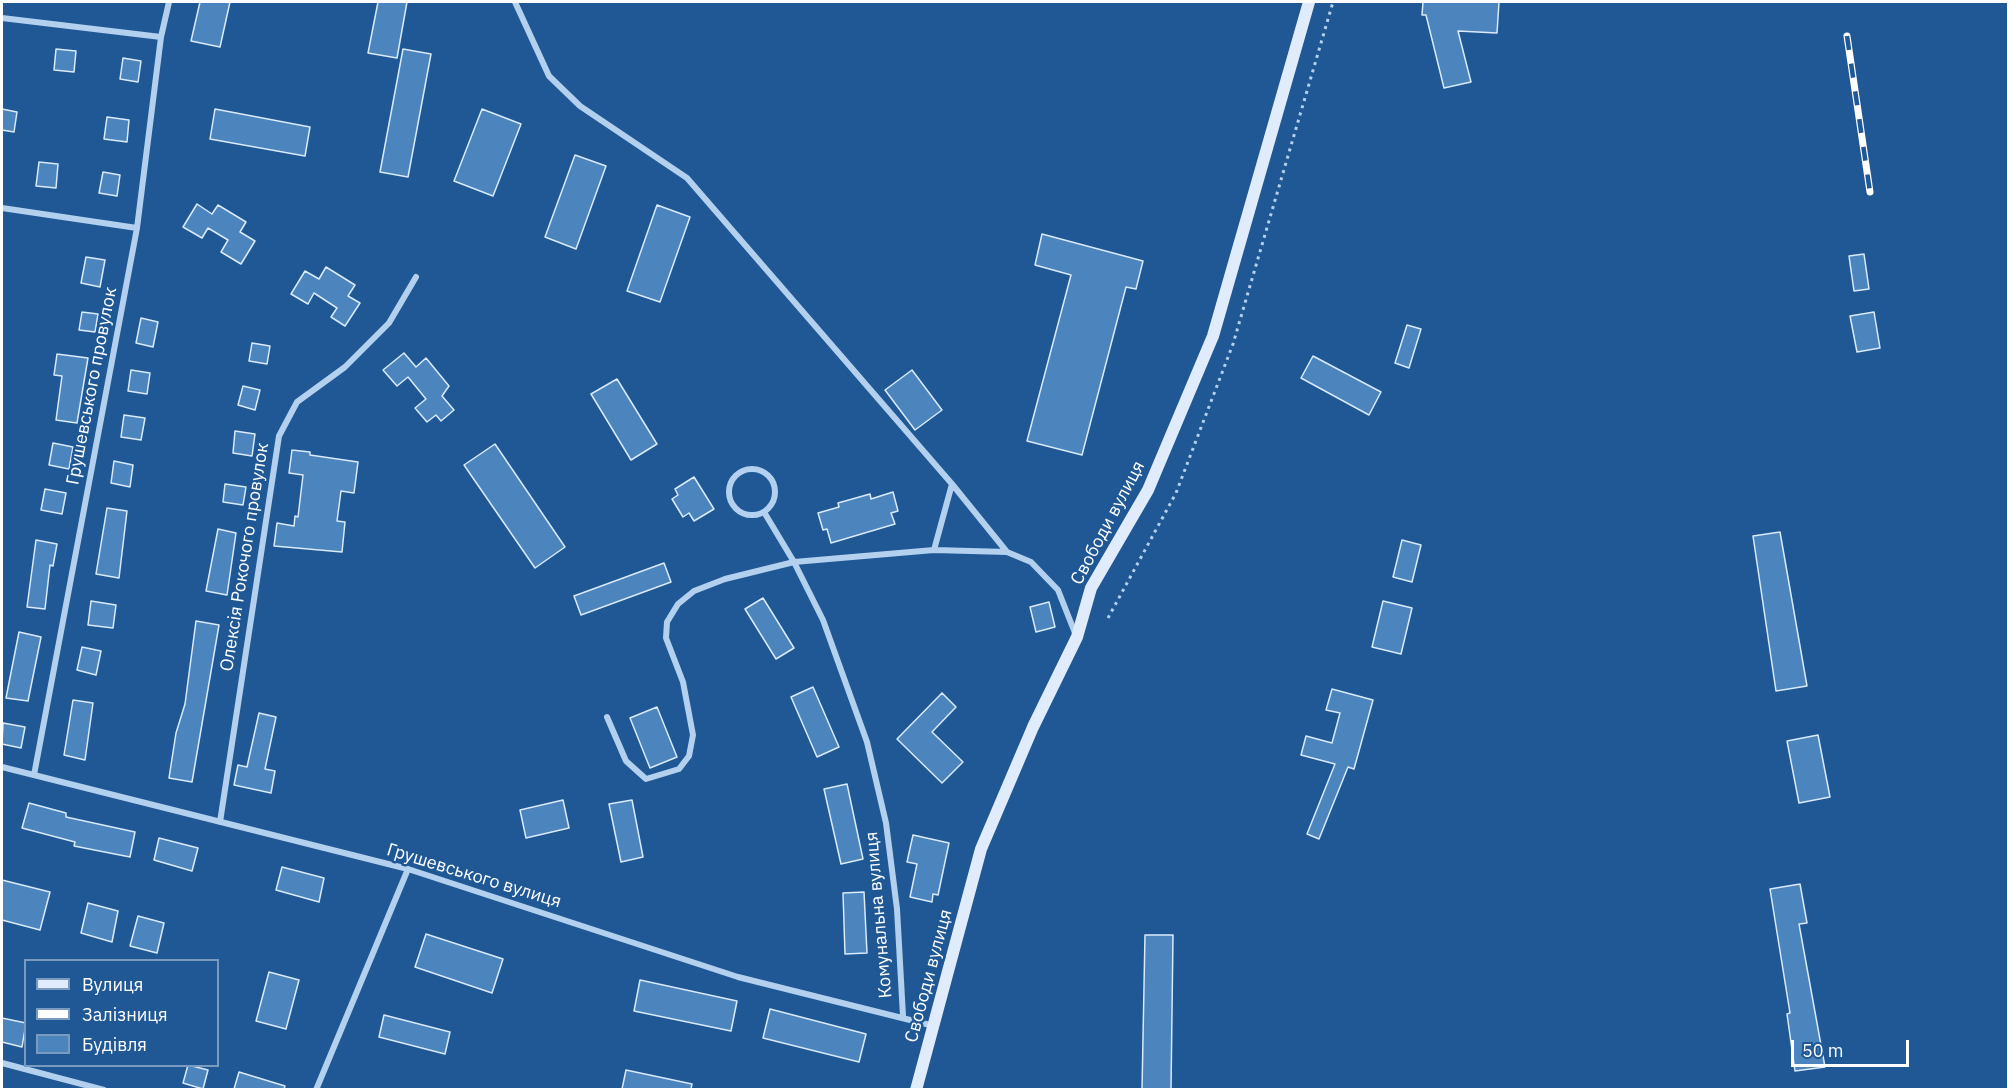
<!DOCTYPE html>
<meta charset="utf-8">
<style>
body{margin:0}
#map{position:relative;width:2010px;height:1091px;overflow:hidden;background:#1f5895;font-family:"IBM Plex Sans",sans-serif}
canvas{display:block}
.frame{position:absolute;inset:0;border:3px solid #fff;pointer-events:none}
.legend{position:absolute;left:24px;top:959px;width:195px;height:108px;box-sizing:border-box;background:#1f5895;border:2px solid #799bbf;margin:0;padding:8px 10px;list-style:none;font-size:18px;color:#fff}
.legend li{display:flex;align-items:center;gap:12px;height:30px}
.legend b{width:30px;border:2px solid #799bbf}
.scale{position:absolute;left:1791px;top:1040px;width:118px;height:27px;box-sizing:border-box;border:3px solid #fff;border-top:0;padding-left:8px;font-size:18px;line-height:21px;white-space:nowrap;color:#fff;-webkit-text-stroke:4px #1f5895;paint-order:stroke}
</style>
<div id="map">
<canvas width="2010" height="1091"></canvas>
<div class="frame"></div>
<ul class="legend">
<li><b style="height:8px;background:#e0ecfb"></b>Вулиця</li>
<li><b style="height:8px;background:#fff"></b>Залізниця</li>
<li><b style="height:16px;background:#4c84bd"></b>Будівля</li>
</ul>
<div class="scale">50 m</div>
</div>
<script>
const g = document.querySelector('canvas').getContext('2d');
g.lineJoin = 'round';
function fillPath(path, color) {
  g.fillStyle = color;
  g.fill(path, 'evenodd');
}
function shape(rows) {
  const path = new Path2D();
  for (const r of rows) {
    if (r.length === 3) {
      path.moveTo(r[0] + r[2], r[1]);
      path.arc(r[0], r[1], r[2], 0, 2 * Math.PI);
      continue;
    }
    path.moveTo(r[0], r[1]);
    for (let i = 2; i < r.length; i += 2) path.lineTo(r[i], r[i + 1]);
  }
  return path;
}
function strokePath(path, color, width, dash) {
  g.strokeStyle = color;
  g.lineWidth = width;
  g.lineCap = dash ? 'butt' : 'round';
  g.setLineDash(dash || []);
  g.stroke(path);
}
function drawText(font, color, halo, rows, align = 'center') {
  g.font = font + ' "IBM Plex Sans",sans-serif';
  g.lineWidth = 5;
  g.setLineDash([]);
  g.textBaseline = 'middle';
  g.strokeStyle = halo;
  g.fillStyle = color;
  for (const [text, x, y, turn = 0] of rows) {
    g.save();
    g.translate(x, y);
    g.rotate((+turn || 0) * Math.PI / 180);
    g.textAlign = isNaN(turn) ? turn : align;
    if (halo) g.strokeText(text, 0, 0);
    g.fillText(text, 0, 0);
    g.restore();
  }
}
const building = shape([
 [200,2,230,2,220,47,191,41,200,2],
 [378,2,407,2,397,58,368,53,378,2],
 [1423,2,1499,2,1497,33,1458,31,1471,82,1444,88,1426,15,1422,15,1423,2],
 [56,49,76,51,74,72,54,70,56,49],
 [403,49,431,54,408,177,380,172,403,49],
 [123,58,141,61,138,82,120,79,123,58],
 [2,109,17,112,14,132,2,130,2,109],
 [215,109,310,127,305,156,210,139,215,109],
 [482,109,521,124,493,196,454,181,482,109],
 [107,117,129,120,127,142,104,139,107,117],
 [575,155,606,166,576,249,545,237,575,155],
 [39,162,58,164,56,188,36,186,39,162],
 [103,172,120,175,117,196,99,193,103,172],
 [197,204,212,214,218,205,246,222,240,232,255,241,241,264,221,252,228,240,208,228,202,238,183,227,197,204],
 [657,205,690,217,660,302,627,291,657,205],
 [1042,234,1143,261,1136,289,1126,287,1082,455,1027,441,1071,275,1035,265,1042,234],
 [1864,254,1869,289,1854,291,1849,256,1864,254],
 [86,257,105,260,100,287,81,283,86,257],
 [326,267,355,285,348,296,360,303,345,326,331,317,337,308,314,293,308,304,291,294,305,271,319,279,326,267],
 [82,312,98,314,95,332,79,330,82,312],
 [1874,312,1880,348,1857,352,1850,316,1874,312],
 [141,318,158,322,153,347,136,343,141,318],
 [1407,325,1421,329,1409,368,1395,363,1407,325],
 [252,343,270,346,267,364,249,361,252,343],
 [404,353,416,367,426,358,449,386,442,396,454,410,441,421,436,415,427,422,415,408,426,399,408,377,397,386,383,370,404,353],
 [57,354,88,358,77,423,56,420,62,376,54,375,57,354],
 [1313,356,1381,392,1369,415,1301,378,1313,356],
 [131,370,150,373,147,394,128,391,131,370],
 [912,370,942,410,915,430,885,390,912,370],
 [617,379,657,444,631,460,591,394,617,379],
 [243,386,260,390,255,410,238,405,243,386],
 [124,415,145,418,141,440,121,437,124,415],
 [235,431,255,434,252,456,233,453,235,431],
 [53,443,73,447,69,469,49,465,53,443],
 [495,444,565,547,535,568,464,465,495,444],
 [292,450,310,452,310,455,358,462,354,493,341,491,337,521,345,522,342,552,274,546,277,523,294,526,295,516,298,517,303,475,289,473,292,450],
 [114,461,133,465,130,487,111,483,114,461],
 [694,477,714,509,694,521,689,513,683,517,672,499,678,495,675,489,694,477],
 [225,484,246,487,243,505,223,502,225,484],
 [45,489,66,493,62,514,41,510,45,489],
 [893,492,898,511,891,513,895,524,831,543,827,529,823,530,818,513,839,507,838,503,870,494,871,499,893,492],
 [107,508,127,511,119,578,96,574,107,508],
 [218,529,236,533,227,595,206,591,218,529],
 [1780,532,1807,686,1776,691,1753,536,1780,532],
 [36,540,57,544,53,566,50,565,45,609,27,607,36,540],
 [1402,540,1421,545,1412,582,1393,577,1402,540],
 [664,563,671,582,581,615,574,596,664,563],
 [763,598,794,648,776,659,745,609,763,598],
 [91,601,116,605,113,628,88,625,91,601],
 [1383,601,1412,608,1401,654,1372,647,1383,601],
 [1049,602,1055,627,1036,632,1030,607,1049,602],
 [196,621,219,625,192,782,169,778,176,733,185,704,196,621],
 [19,632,41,637,28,701,6,698,19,632],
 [82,647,101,651,96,675,77,670,82,647],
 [813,687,839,747,817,757,791,697,813,687],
 [1332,689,1373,700,1354,769,1348,767,1319,839,1307,834,1335,764,1301,755,1306,736,1332,743,1340,713,1326,710,1332,689],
 [942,693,956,707,932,732,963,762,942,783,897,739,942,693],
 [73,700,93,703,85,760,64,755,73,700],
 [657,707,677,757,650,768,630,718,657,707],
 [259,713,276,717,265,769,275,771,271,793,234,785,238,765,247,767,259,713],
 [3,723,25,727,21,748,2,744,3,723],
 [1818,735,1830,797,1799,803,1787,741,1818,735],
 [847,784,863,859,841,864,824,789,847,784],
 [563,800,569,828,526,838,520,810,563,800],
 [632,800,643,857,621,862,609,804,632,800],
 [29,803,66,813,66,817,135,832,130,857,74,846,75,842,22,828,29,803],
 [913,835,949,843,938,895,933,894,932,902,910,897,917,864,907,862,913,835],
 [159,838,198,848,192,871,154,860,159,838],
 [282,867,324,878,319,902,276,890,282,867],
 [2,880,50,892,40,930,2,920,2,880],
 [1800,884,1807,923,1799,924,1825,1067,1795,1071,1787,1014,1790,1013,1770,889,1800,884],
 [864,892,867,953,845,954,843,893,864,892],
 [88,903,118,911,112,942,81,933,88,903],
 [138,916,164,923,157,953,130,946,138,916],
 [426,934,503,959,492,993,415,967,426,934],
 [1145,935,1173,935,1171,1089,1142,1089,1145,935],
 [269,972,299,980,286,1029,256,1021,269,972],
 [640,980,737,1001,731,1031,634,1011,640,980],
 [770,1009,866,1034,859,1062,763,1038,770,1009],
 [384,1015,450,1032,445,1054,379,1037,384,1015],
 [2,1018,26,1023,22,1047,2,1042,2,1018],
 [188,1065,208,1070,203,1089,183,1083,188,1065],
 [626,1070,692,1084,691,1089,622,1089,626,1070],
 [239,1072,285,1086,284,1089,234,1089,239,1072]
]);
fillPath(building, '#4c84bd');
strokePath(building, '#d9eafa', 1.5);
strokePath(shape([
 [1108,618,1176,493,1233,344,1333,2]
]), '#b3d0ee', 3, [3, 4.5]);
strokePath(shape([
 [515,2,549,76,580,106,687,178,952,484,1007,552,1031,562,1058,590,1075,633],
 [2,18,161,37],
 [2,208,137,228],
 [752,492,23],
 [764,512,794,562,823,620,867,742,886,823,897,909,903,1016],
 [934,550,952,484],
 [607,717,626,761,646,779,679,769,689,756,693,735,683,682,666,638,667,622,678,604,694,591,725,579,794,562,934,550,1007,552],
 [2,767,408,869,738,977,934,1026],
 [34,775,137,228,161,37,169,2],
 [220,822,279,436,297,402,345,367,389,323,416,277],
 [2,1063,104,1090],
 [316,1090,408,869]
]), '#b3d0ee', 6);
strokePath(shape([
 [916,1090,981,849,1033,727,1077,637,1091,588,1148,490,1213,336,1309,2]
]), '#e0ecfb', 12);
const rail = shape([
 [1847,36,1870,192]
]);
strokePath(rail, '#fff', 7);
strokePath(rail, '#1f5895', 4.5, [14]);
drawText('18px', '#fff', '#1f5895', [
 ["Грушевського провулок",92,386,-79],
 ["Свободи вулиця",1108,523,-62],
 ["Олексія Рокочого провулок",245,557,-81],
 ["Грушевського вулиця",474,876,17],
 ["Комунальна вулиця",879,915,-95],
 ["Свободи вулиця",929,976,-75]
]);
</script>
